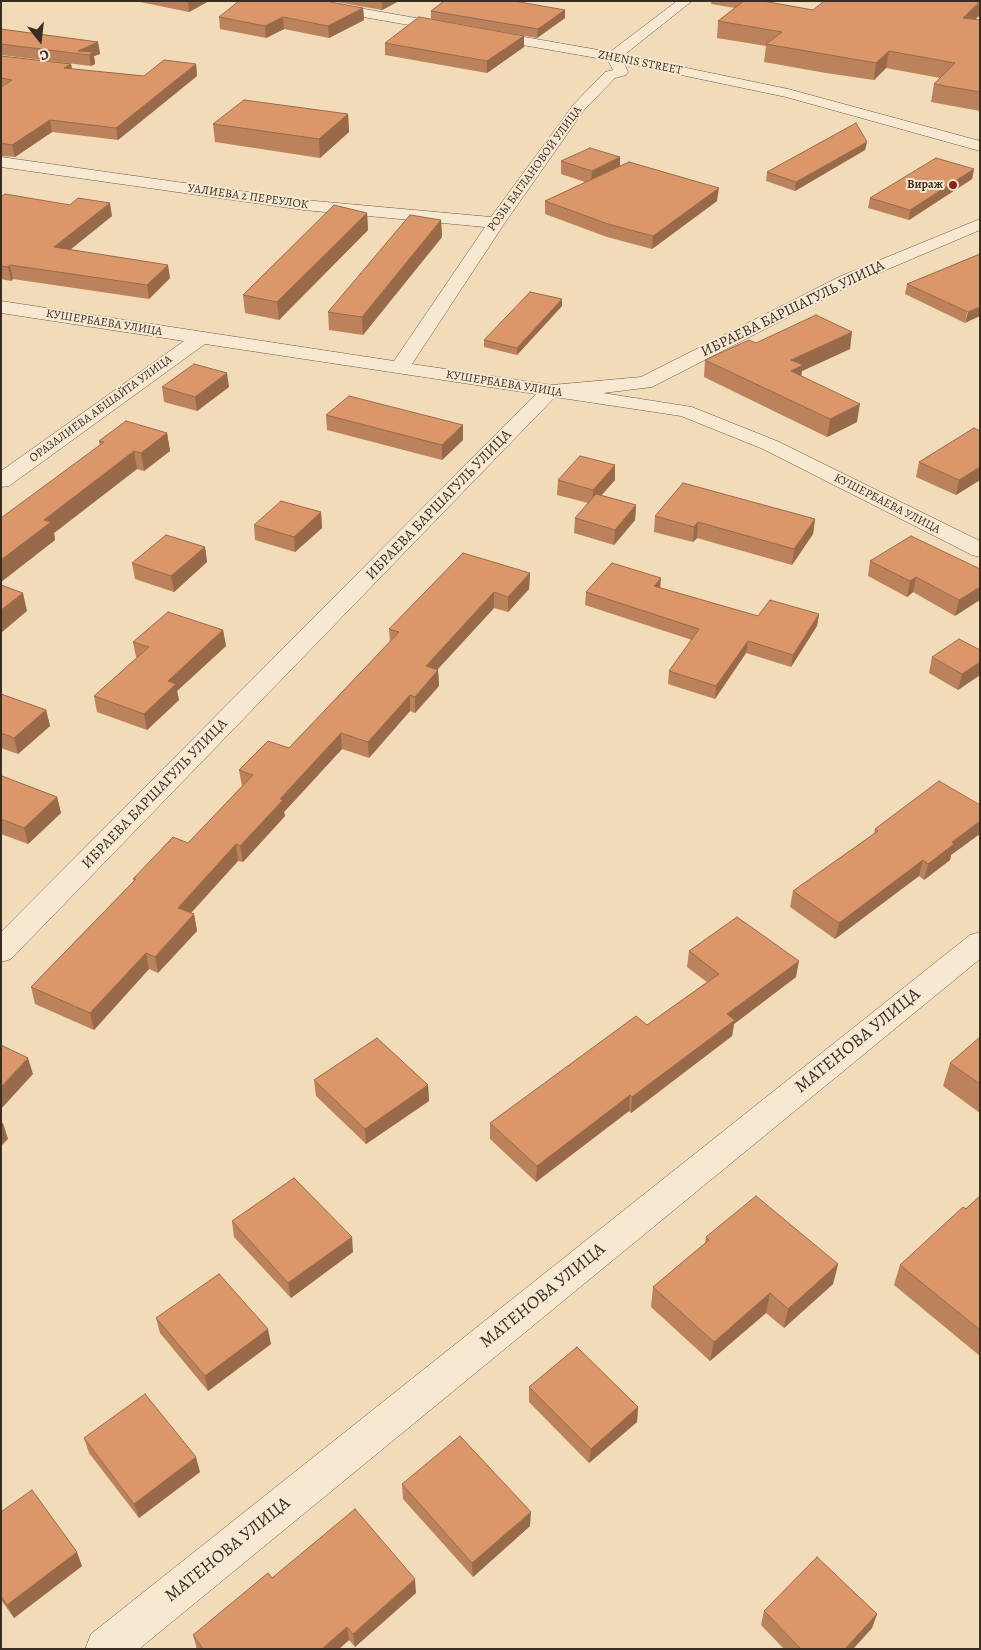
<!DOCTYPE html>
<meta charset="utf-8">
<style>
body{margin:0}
#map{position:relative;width:981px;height:1650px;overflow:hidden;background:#f2dbb8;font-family:Alegreya,serif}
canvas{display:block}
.frame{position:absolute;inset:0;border:2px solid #392d23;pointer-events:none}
.north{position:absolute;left:15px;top:15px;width:50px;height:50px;-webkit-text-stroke:4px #f7e8d1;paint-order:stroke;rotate:164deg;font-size:14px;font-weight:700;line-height:20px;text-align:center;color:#392d23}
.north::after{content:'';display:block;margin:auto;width:18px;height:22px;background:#392d23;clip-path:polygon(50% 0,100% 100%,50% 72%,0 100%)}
</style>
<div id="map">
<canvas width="981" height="1650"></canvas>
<div class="frame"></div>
<div class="north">С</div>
</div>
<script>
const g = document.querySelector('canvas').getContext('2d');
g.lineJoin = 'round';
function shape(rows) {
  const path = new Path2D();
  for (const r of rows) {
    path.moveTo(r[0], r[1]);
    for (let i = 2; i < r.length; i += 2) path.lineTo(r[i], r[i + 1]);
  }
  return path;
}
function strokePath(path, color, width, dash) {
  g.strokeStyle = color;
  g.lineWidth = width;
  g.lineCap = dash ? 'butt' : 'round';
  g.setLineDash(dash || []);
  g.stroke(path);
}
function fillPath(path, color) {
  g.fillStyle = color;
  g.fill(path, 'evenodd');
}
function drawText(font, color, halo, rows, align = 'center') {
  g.font = font + ' Alegreya,serif';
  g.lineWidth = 4;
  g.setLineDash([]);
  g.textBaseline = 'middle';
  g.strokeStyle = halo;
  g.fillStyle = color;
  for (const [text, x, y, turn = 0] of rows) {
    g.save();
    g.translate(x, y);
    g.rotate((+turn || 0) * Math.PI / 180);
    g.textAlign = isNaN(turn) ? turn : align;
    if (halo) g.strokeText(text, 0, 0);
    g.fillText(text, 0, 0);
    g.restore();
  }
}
const minor = shape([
 [289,1,319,1,610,52,677,1,692,1,624,55,788,89,980,141,980,151,786,97,624,63,628,72,626,75,615,78,584,110,504,224,412,364,552,385,641,377,841,276,980,219,980,230,853,284,652,387,603,393,692,407,777,441,980,541,980,557,972,555,763,449,681,416,555,397,11,959,1,962,1,932,536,394,205,344,9,486,1,487,1,471,184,341,1,313,1,301,394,361,485,227,304,210,1,167,1,157,304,200,491,217,574,104,605,72,613,70,608,60,295,5,289,1],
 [980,932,980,959,139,1649,85,1649,91,1634,970,935,980,932]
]);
strokePath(minor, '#675848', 1);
fillPath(minor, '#f7e8d1');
fillPath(shape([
 [135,1,209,1,189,12],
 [331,1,399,1,382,10],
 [712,1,768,1,767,2,813,10,980,20,980,111,931,102,934,84,940,78,886,68,874,80,826,73,764,62,766,46,717,38,718,21,735,8,711,4],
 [363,8,364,20,329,38,284,29,266,38,220,29,219,17],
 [565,10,565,18,537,38,431,19,431,11],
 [1,29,98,42,100,54,94,56,95,64,91,66,1,55],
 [524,36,524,47,487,73,385,55,385,43],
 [1,56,71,64,72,69,144,76,196,64,197,76,118,140,52,132,15,157,1,156],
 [348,114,349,132,320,158,215,142,213,124],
 [867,142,865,150,795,191,766,181,767,172],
 [620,157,620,166,717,201,652,249,607,237,545,214,545,201,585,182,561,174,561,161],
 [974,169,972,179,909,220,868,208,870,198],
 [1,197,112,216,70,250,170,278,149,299,13,279,11,281,1,279],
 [367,213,368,230,279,320,245,313,243,295],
 [441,220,442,237,363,335,329,330,328,312],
 [980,254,965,323,905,294,907,284],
 [562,306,517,355,484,347,484,340],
 [756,343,850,349,802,371,801,376,857,422,827,437,704,377,705,360],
 [162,387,229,387,197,411,164,402],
 [326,415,463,425,463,440,442,460,327,430],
 [980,431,980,480,956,495,916,477,919,462],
 [167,433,170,451,144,471,137,469,54,533,55,540,1,582,1,518,100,446,99,441],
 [558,480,615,480,601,495,636,505,635,520,614,545,574,533,575,518,588,503,557,495],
 [321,512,322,528,295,552,255,540,254,525],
 [655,516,815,519,813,534,792,565,697,538,693,542,654,532],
 [205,547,207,562,174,592,135,579,132,563],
 [870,561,980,569,955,616,913,592,907,597,868,576],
 [530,573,529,589,508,612,494,608,437,670,438,670,439,686,415,713,410,711,369,758,342,749,284,812,285,816,243,862,238,861,191,913,194,914,197,931,158,973,149,969,94,1030,35,1004,31,987,134,881,133,879,188,843,242,786,239,770,289,748,390,642,389,629],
 [660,588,758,616,819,614,817,626,791,667,746,653,715,699,668,684,669,671,692,640,585,605,586,592],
 [223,630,226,646,177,691,179,700,147,730,97,712,94,696,137,658,136,657,133,642],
 [980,650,980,675,958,690,929,673,932,657],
 [1,694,46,710,50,726,18,754,1,748],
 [1,776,57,797,61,813,28,844,1,834],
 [875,829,951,855,950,860,924,880,919,876,835,939,790,907,793,891,874,834],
 [689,951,796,977,734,1024,732,1036,631,1113,629,1111,536,1182,490,1139,490,1123,647,1025,707,982,687,967],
 [980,1037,980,1113,943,1086,950,1063],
 [314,1080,428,1085,429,1101,366,1144,316,1096],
 [980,1196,980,1356,894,1285,900,1265],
 [232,1221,353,1252,291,1298,234,1237],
 [706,1237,838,1264,833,1284,784,1328,766,1313,710,1361,651,1307,653,1287,705,1243],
 [156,1318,271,1344,208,1391,160,1333],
 [529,1387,638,1407,637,1422,589,1463,529,1402],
 [84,1438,200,1472,139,1518,89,1453],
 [402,1484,530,1526,473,1577,403,1499],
 [1,1512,82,1566,14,1618,1,1600],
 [272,1578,416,1593,355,1647,349,1640,339,1649,197,1649,193,1635],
 [764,1611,877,1614,872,1628,853,1649,784,1649,761,1625]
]), '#bc825b');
fillPath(shape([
 [188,1,209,1,189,12],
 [382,1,399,1,382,10],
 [980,2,980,15,960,34,963,18],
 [363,8,364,20,329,38,328,26],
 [565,10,565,18,537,38,538,29],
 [283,17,284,29,266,38,265,26],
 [524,36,524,47,487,73,487,61],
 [98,42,100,54,94,56,95,64,91,66,89,55,78,51],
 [889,51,886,68,874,80,876,63],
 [71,64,73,76,64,68],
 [196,64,197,76,118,140,116,128],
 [348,114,349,132,320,158,319,139],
 [50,120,52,132,15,157,12,145],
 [867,142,865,150,795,191,796,182],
 [620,157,620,170,591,184,592,171],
 [974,169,972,179,909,220,910,210],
 [719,188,717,201,652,249,653,236],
 [110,203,112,216,56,261,54,247],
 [367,213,368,230,279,320,277,302],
 [441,220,442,237,363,335,362,317],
 [10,265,13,279,11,281,8,267],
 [168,265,170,278,149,299,147,285],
 [562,299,562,306,517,355,517,348],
 [980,307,980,316,965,323,968,312],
 [852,332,850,349,802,371,800,383,789,388,791,360],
 [227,373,229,387,197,411,195,397],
 [860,404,857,422,827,437,830,419],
 [463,425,463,440,442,460,442,445],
 [167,433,170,451,144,471,141,453],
 [134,451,137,469,54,533,55,540,1,582,1,560,44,520],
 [615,465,615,480,593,505,593,490],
 [980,467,980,480,956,495,959,480],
 [636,505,635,520,614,545,615,530],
 [321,512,322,528,295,552,294,537],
 [815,519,813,534,792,565,794,549],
 [698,522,697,538,693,542,694,527],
 [205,547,207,562,174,592,171,576],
 [530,573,529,589,508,612,508,597],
 [916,577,913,592,907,597,910,581],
 [661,578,660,590,654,586],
 [980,587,980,600,955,616,959,600],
 [494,592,494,608,426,682,426,666],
 [23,593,27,611,1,633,1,610],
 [819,614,817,626,791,667,793,655],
 [223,630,226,646,177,691,179,700,147,730,144,714,168,681],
 [748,641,746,653,715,699,716,686],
 [980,662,980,675,958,690,962,674],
 [438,670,439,686,415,713,415,697],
 [410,695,410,711,369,758,368,742],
 [46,710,50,726,18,754,14,738],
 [341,733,342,749,284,812,285,816,243,862,240,846,280,799],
 [57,797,61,813,28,844,24,828],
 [980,821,980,834,951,855,950,860,924,880,928,864,952,842],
 [236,844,238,861,181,924,178,908],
 [923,860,919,876,835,939,839,923],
 [194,914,197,931,158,973,155,957],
 [146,953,149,969,94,1030,90,1013],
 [799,961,796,977,734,1024,732,1036,631,1113,632,1097,727,1014],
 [28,1058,33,1074,1,1109,1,1087],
 [428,1085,429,1101,366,1144,365,1129],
 [630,1095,629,1111,536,1182,537,1166],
 [3,1123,8,1139,1,1146,1,1124],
 [352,1237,353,1252,291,1298,288,1283],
 [838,1264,833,1284,784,1328,788,1309],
 [770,1293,766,1313,710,1361,714,1342],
 [268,1329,271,1344,208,1391,205,1376],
 [638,1407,637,1422,589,1463,591,1449],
 [196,1457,200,1472,139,1518,134,1504],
 [531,1512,530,1526,473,1577,472,1563],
 [77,1552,82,1566,14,1618,7,1605],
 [415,1579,416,1593,355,1647,353,1634],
 [877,1614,872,1628,853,1649,845,1649],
 [347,1627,349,1640,339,1649,322,1649]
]), '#996a4a');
const building = shape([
 [239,1,325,1,363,8,328,26,283,17,265,26,219,17,239,1],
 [444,1,514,1,565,10,538,29,431,11,444,1],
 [744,1,763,1,813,10,824,1,980,1,963,18,980,20,980,92,934,84,955,63,889,51,876,63,766,44,782,32,718,21,744,1],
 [419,17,524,36,487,61,385,43,419,17],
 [1,29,98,42,78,51,93,52,89,55,1,44,1,29],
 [1,56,71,64,64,68,144,76,164,60,196,64,116,128,50,120,12,145,1,143,1,87,12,80,1,78,1,56],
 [244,100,348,114,319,139,213,124,244,100],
 [856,123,867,142,796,182,767,172,856,123],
 [590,148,620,157,592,171,561,161,590,148],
 [936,158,974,169,910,210,870,198,936,158],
 [629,162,719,188,653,236,608,224,545,201,629,162],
 [5,194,70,205,78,198,110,203,54,247,168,265,147,285,10,265,8,267,1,266,1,197,5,194],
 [334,205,367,213,277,302,243,295,334,205],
 [410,215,441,220,362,317,328,312,410,215],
 [980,254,980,307,968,312,907,284,980,254],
 [530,292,562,299,517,348,484,340,530,292],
 [816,315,852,332,791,360,803,365,791,371,860,404,830,419,705,360,749,340,756,343,816,315],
 [194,364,227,373,195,397,162,387,194,364],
 [349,396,463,425,442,445,326,415,349,396],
 [126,421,167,433,141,453,134,451,44,520,51,522,1,560,1,518,104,442,99,441,126,421],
 [974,428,980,431,980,467,959,480,919,462,974,428],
 [580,456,615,465,593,490,558,480,580,456],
 [683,483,815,519,794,549,698,522,694,527,655,516,683,483],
 [596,494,636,505,615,530,575,518,596,494],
 [281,501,321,512,294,537,254,525,281,501],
 [166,535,205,547,171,576,132,563,166,535],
 [911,536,980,569,980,587,959,600,916,577,910,581,870,561,911,536],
 [463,553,530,573,508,597,494,592,426,666,438,670,415,697,410,695,368,742,341,733,280,799,283,800,240,846,236,844,178,908,194,914,155,957,146,953,90,1013,31,987,136,879,133,879,173,837,188,843,253,775,239,770,268,741,289,748,399,632,389,629,463,553],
 [612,563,661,578,654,586,758,616,770,600,819,614,793,655,748,641,716,686,669,671,699,629,586,592,612,563],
 [1,585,23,593,1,610,1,585],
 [168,612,223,630,168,681,176,684,144,714,94,696,149,647,133,642,168,612],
 [959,639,980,650,980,662,962,674,932,657,959,639],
 [1,694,46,710,14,738,1,733,1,694],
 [1,776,2,776,57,797,24,828,1,819,1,776],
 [939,781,980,805,980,821,952,842,954,844,928,864,923,860,839,923,793,891,878,831,875,829,939,781],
 [737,917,799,961,727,1014,735,1020,632,1097,630,1095,537,1166,490,1123,636,1016,647,1025,719,974,689,951,737,917],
 [980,1037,980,1084,950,1063,980,1037],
 [377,1038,428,1085,365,1129,314,1080,377,1038],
 [1,1045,28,1058,1,1087,1,1045],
 [294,1178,352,1237,288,1283,232,1221,294,1178],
 [756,1196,838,1264,788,1309,770,1293,714,1342,653,1287,709,1240,706,1237,756,1196],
 [980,1196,980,1330,900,1265,963,1207,966,1209,980,1196],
 [219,1274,268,1329,205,1376,156,1318,219,1274],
 [577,1347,638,1407,591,1449,529,1387,577,1347],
 [145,1394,196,1457,134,1504,84,1438,145,1394],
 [460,1436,531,1512,472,1563,402,1484,460,1436],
 [32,1490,77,1552,7,1605,1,1596,1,1512,32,1490],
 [355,1509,415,1579,353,1634,347,1627,322,1649,203,1649,193,1635,268,1573,272,1578,355,1509],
 [817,1557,877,1614,845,1649,801,1649,764,1611,817,1557]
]);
fillPath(building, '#db976a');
strokePath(building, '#996a4a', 1);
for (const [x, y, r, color] of [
 [953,185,5,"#8f2418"]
]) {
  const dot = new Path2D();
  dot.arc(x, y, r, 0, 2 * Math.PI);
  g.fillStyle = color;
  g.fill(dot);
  strokePath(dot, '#f7e8d1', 2);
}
drawText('12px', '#392d23', '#f7e8d1', [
 ["ZHENIS STREET",640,63,11],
 ["РОЗЫ БАГЛАНОВОЙ УЛИЦА",535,169,-54],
 ["УАЛИЕВА 2 ПЕРЕУЛОК",248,197,8],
 ["КУШЕРБАЕВА УЛИЦА",104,323,9],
 ["КУШЕРБАЕВА УЛИЦА",504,384,9],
 ["ОРАЗАЛИЕВА АБШАЙТА УЛИЦА",101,409,-36],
 ["КУШЕРБАЕВА УЛИЦА",887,504,27]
]);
drawText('bold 12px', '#392d23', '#f7e8d1', [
 ["Вираж",943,185]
], 'right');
drawText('15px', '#392d23', '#f7e8d1', [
 ["ИБРАЕВА БАРШАГУЛЬ УЛИЦА",793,309,-26],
 ["ИБРАЕВА БАРШАГУЛЬ УЛИЦА",439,505,-46],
 ["ИБРАЕВА БАРШАГУЛЬ УЛИЦА",155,794,-46]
]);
drawText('18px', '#392d23', '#f7e8d1', [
 ["МАТЕНОВА УЛИЦА",858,1041,-39],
 ["МАТЕНОВА УЛИЦА",543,1296,-39],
 ["МАТЕНОВА УЛИЦА",228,1550,-39]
]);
</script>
